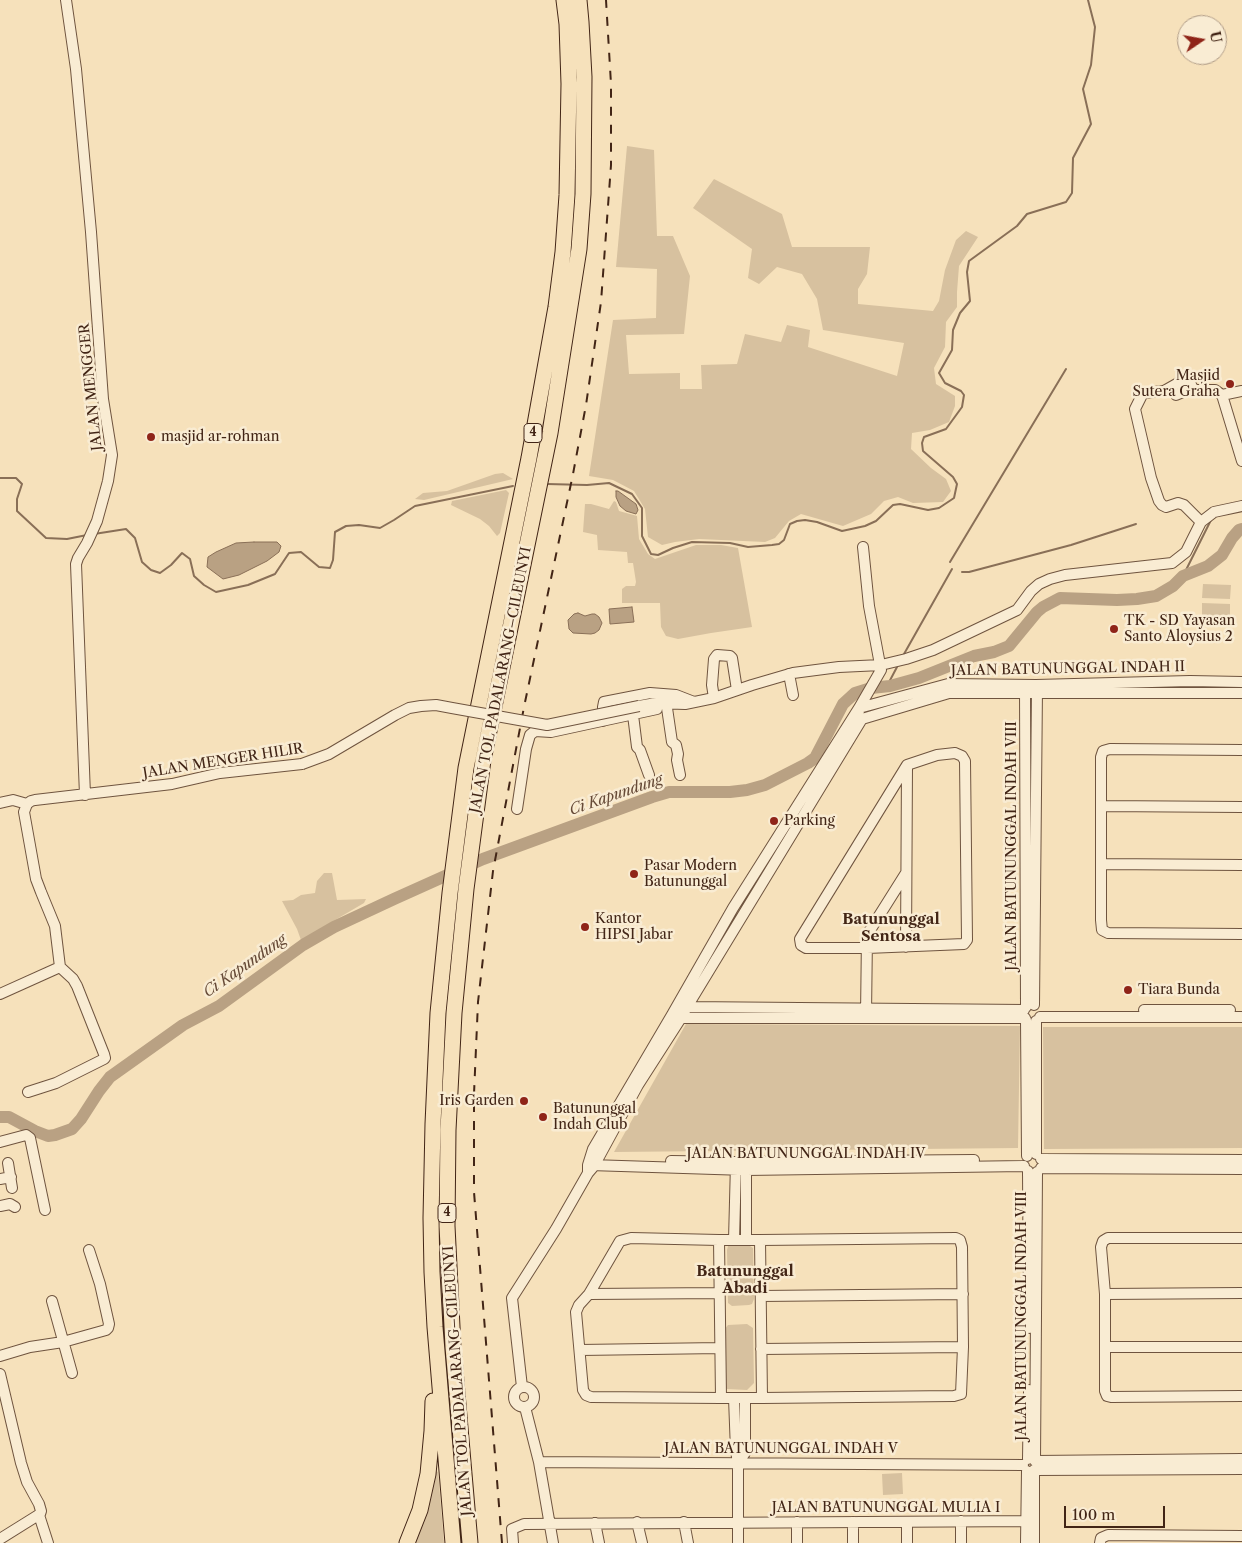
<!DOCTYPE html>
<meta charset="utf-8">
<style>
body{margin:0}
#map{position:relative;width:1242px;height:1543px;overflow:hidden;background:#f6e1bb;font-family:"Libre Caslon Text",serif}
canvas{display:block}
.north{position:absolute;left:1177px;top:15px;width:50px;height:50px;box-sizing:border-box;background:#f9ecd3;border:1px solid #b09c87;border-radius:50%;rotate:78deg;font-size:14px;font-weight:700;line-height:20px;text-align:center;color:#422516}
.north::after{content:'';display:block;margin:auto;width:18px;height:22px;background:#8f2418;clip-path:polygon(50% 0,100% 100%,50% 72%,0 100%)}
.scale{position:absolute;left:1064px;top:1506px;width:101px;height:22px;box-sizing:border-box;border:2px solid #422516;border-top:0;padding-left:6px;font-size:15px;line-height:18px;white-space:nowrap;color:#422516;-webkit-text-stroke:4px #f9ecd3;paint-order:stroke}
</style>
<div id="map">
<canvas width="1242" height="1543"></canvas>
<div class="north">U</div>
<div class="scale">100 m</div>
</div>
<script>
const g = document.querySelector('canvas').getContext('2d');
g.lineJoin = 'round';
function fillPath(path, color) {
  g.fillStyle = color;
  g.fill(path, 'evenodd');
}
function shape(rows) {
  const path = new Path2D();
  for (const r of rows) {
    if (r.length === 3) {
      path.moveTo(r[0] + r[2], r[1]);
      path.arc(r[0], r[1], r[2], 0, 2 * Math.PI);
      continue;
    }
    path.moveTo(r[0], r[1]);
    for (let i = 2; i < r.length; i += 2) path.lineTo(r[i], r[i + 1]);
  }
  return path;
}
function strokePath(path, color, width, dash) {
  g.strokeStyle = color;
  g.lineWidth = width;
  g.lineCap = dash ? 'butt' : 'round';
  g.setLineDash(dash || []);
  g.stroke(path);
}
function drawText(font, color, halo, rows, align = 'center') {
  g.font = font + ' "Libre Caslon Text",serif';
  g.lineWidth = 5;
  g.setLineDash([]);
  g.textBaseline = 'middle';
  g.strokeStyle = halo;
  g.fillStyle = color;
  for (const [text, x, y, turn = 0] of rows) {
    g.save();
    g.translate(x, y);
    g.rotate((+turn || 0) * Math.PI / 180);
    g.textAlign = isNaN(turn) ? turn : align;
    if (halo) g.strokeText(text, 0, 0);
    g.fillText(text, 0, 0);
    g.restore();
  }
}
fillPath(shape([
 [627,146,654,150,657,236,673,236,690,276,684,334,626,335,629,374,680,373,680,389,702,389,701,365,737,364,745,334,781,342,787,325,810,330,808,347,897,376,904,343,823,330,817,299,802,274,777,267,759,284,748,278,752,249,693,208,714,179,782,214,792,247,870,247,867,274,858,289,858,304,933,311,939,301,945,270,956,240,966,231,978,237,959,266,957,292,957,307,946,322,945,347,934,368,936,384,955,396,955,406,949,422,930,430,912,433,911,449,931,468,946,479,951,491,943,502,913,503,898,497,884,501,871,514,843,526,801,514,789,521,775,538,765,542,699,539,675,542,662,545,648,537,645,509,634,491,613,480,589,476,613,320,656,318,657,269,616,267],
 [503,473,513,479,424,500,415,499,423,493,447,491,495,474],
 [506,490,509,493,500,533,497,536,489,526,480,519,451,505,452,501],
 [614,501,616,502,619,511,637,516,639,539,648,554,655,559,696,545,721,545,738,548,752,627,711,633,678,639,666,636,661,627,660,603,622,603,622,589,626,586,635,586,636,582,633,563,628,563,627,552,598,550,597,535,583,532,585,504,591,504,609,509],
 [1203,584,1231,585,1230,599,1202,598],
 [1202,603,1230,604,1230,618,1202,617],
 [324,873,332,873,337,900,366,899,364,903,301,940,297,929,282,901,293,900,301,895,315,893,317,881],
 [686,1024,1020,1026,1018,1148,614,1152],
 [1043,1027,1242,1027,1242,1148,1044,1149],
 [732,1245,750,1246,753,1248,754,1299,752,1304,749,1305,732,1306,728,1303,727,1250,728,1246],
 [747,1324,753,1328,754,1383,747,1390,727,1389,725,1386,724,1330,728,1325],
 [436,1471,438,1472,444,1543,411,1543,425,1515,434,1485],
 [902,1473,903,1494,883,1495,882,1474]
]), '#d7c19f');
const water = shape([
 [616,491,618,491,636,504,638,510,636,514,626,511,620,506,616,497,616,491],
 [254,542,277,542,281,546,279,552,267,561,239,575,223,579,207,567,208,557,216,552,236,543,254,542],
 [632,607,634,622,610,624,609,609,632,607],
 [578,613,585,616,592,614,595,614,599,617,602,623,599,630,595,633,591,634,573,633,569,629,568,620,574,614,578,613]
]);
fillPath(water, '#b9a183');
strokePath(water, '#896f57', 1);
strokePath(shape([
 [0,478,16,478,22,484,17,499,17,511,46,538,67,539,87,535],
 [547,484,587,485,609,483,632,494,642,508,642,536,651,554,658,555,673,548,692,542,730,543,748,547,772,545,779,544,784,540,790,524,797,521,805,520,817,522,842,531,865,526,876,521,893,505,900,504,928,510,939,508,954,498,957,484,953,477,923,451,922,443,924,437,946,429,962,407,964,395,961,391,945,383,939,373,952,350,953,330,960,313,970,301,967,272,969,261,1017,226,1027,214,1066,202,1072,193,1073,158,1091,124,1083,89,1091,65,1095,27,1088,0],
 [94,534,126,529,135,538,142,562,151,570,160,573,171,565,182,553,190,559,194,576,204,585,216,592,248,585,275,574,289,553,301,552,319,567,330,568,333,560,335,532,346,526,359,525,380,528,394,520,415,506,513,486],
 [950,562,1066,369],
 [962,572,969,572,1071,545,1136,524],
 [1183,576,1211,520],
 [904,654,952,569],
 [887,686,897,667]
]), '#896f57', 2);
strokePath(shape([
 [0,1117,9,1117,35,1131,48,1136,55,1135,72,1129,81,1119,99,1091,110,1077,183,1025,219,1006,303,945,334,927,394,899,483,859,652,797,669,792,730,792,747,790,765,785,808,763,815,758,843,704,855,693,871,688,890,686,919,678,974,656,994,652,1009,646,1037,612,1043,607,1060,598,1117,600,1137,599,1156,596,1173,586,1183,576,1208,566,1222,555,1232,538,1239,530,1242,529]
]), '#b9a183', 12);
const minor = shape([
 [66,0,76,69,91,232,103,399,112,455,108,481,97,521,87,543,78,558,76,564,85,795],
 [1176,395,1193,388],
 [1222,395,1242,461],
 [1222,395,1242,391],
 [1201,522,1184,505,1178,503,1166,507,1162,505,1159,501,1151,478,1135,409,1143,393,1164,391,1187,378,1194,390,1215,390,1222,395],
 [789,674,793,695],
 [1025,688,1026,1007],
 [714,698,712,685,714,659,717,655,730,656,732,658,737,690],
 [639,706,656,703,685,704,714,698,752,685,793,673,839,667,881,665,906,659,933,650,1017,610,1031,591,1039,584,1050,579,1065,575,1172,563,1186,552,1201,522,1214,512,1242,506],
 [667,708,672,742,676,745,678,754,677,760,680,775],
 [859,711,859,708,881,670,869,606,863,547],
 [633,715,637,747,640,750,649,775],
 [603,721,603,707,604,702,650,693,676,695,694,702],
 [1242,750,1110,749,1103,751,1101,757,1101,920,1102,930,1108,933,1242,934],
 [955,753,962,756,965,761,967,940,964,944,867,948,806,948,801,945,800,939,907,765,937,755,955,753],
 [0,803,13,800,27,804],
 [27,804,31,801,35,800,172,784,220,773,302,764],
 [1101,806,1242,807],
 [517,809,526,749,530,735,535,731,551,732,657,709],
 [1101,864,1242,865],
 [906,947,907,766],
 [0,994,60,967,55,926,41,892,36,879,24,812,27,804],
 [1034,1005,1037,688],
 [687,1007,862,719,949,693,1242,693],
 [687,1007,1024,1010],
 [677,1008,687,1007,681,1018,673,1013,733,908,859,708,948,684,1036,685,1190,681,1242,682],
 [1144,1010,1230,1010],
 [673,1013,593,1149,588,1165,588,1173,594,1166,638,1085,681,1018,1025,1018],
 [866,1015,867,935,906,873],
 [1040,1017,1242,1017],
 [1026,1020,1027,1156],
 [1036,1021,1036,1154],
 [28,1092,56,1083,104,1059,105,1058,104,1054,77,986,73,979,60,967],
 [0,1142,26,1135,30,1138,45,1210],
 [1041,1159,1242,1160],
 [671,1161,736,1162,974,1160],
 [8,1163,12,1188],
 [746,1163,746,1240],
 [590,1165,746,1170,1024,1166],
 [1041,1168,1242,1169],
 [1028,1171,1029,1328],
 [1037,1172,1035,1461,1242,1459],
 [0,1179,11,1177],
 [0,1206,10,1204,15,1207],
 [1242,1238,1108,1238,1103,1241,1101,1247,1105,1294,1105,1391,1107,1396,1111,1397,1242,1396],
 [719,1240,631,1238,620,1241,589,1294,579,1305,576,1312,583,1390,586,1395,591,1397,721,1398],
 [719,1240,760,1240,762,1398,721,1398,719,1240],
 [734,1240,736,1163],
 [760,1240,956,1238,960,1240,962,1247,963,1347,961,1394,954,1396,762,1398],
 [589,1294,720,1293],
 [1105,1294,1242,1293],
 [761,1296,963,1294],
 [52,1301,72,1373],
 [1106,1347,1242,1347],
 [761,1349,963,1347],
 [580,1350,720,1348],
 [0,1356,30,1347,63,1342,106,1330,108,1328,109,1324,100,1284,89,1250],
 [0,1374,21,1463,27,1482,39,1504,41,1511,40,1514,0,1539],
 [522,1387,512,1298,556,1229,588,1173],
 [524,1397,10],
 [734,1398,736,1451,738,1463,738,1543],
 [525,1407,539,1462,553,1543],
 [1028,1459,1029,1390],
 [539,1462,1023,1465],
 [738,1463,745,1453,745,1398],
 [39,1515,48,1543],
 [637,1522,642,1543],
 [684,1522,688,1543],
 [595,1523,599,1543],
 [513,1543,512,1529,524,1524,1034,1521],
 [797,1543,797,1522],
 [853,1543,853,1522],
 [907,1543,907,1522],
 [961,1543,961,1521],
 [1026,1543,1027,1471],
 [1034,1543,1034,1470,1242,1469],
 [1100,1543,1101,1538,1108,1535,1242,1536]
]);
const highway = shape([
 [407,1543,420,1510,428,1474,432,1431,433,1401],
 [453,1543,435,1327,432,1272,431,1218,433,1124,438,1013,450,893,466,768,529,458,556,307,563,252,567,195,569,84,567,24,564,0],
 [470,1543,453,1347,447,1226,448,1130,454,1013,466,889,483,760,550,433,579,249,583,194,584,77,581,22,579,0]
]);
strokePath(minor, '#6f543f', 12);
strokePath(highway, '#422516', 17);
strokePath(minor, '#f9ecd3', 10);
strokePath(highway, '#f6e1bb', 15);
strokePath(shape([
 [502,1543,474,1192,474,1094,478,1002,493,871,524,707,573,474,586,405,601,302,611,165,611,84,606,0]
]), '#422516', 2, [9, 9]);
const minorBridge = shape([
 [302,764,329,754,395,715,409,708,421,706,436,705,452,708,547,725,639,706]
]);
strokePath(minorBridge, '#6f543f', 12, []);
strokePath(minorBridge, '#f9ecd3', 10);
for (const [x, y, r, color] of [
 [1230,384,5,"#8f2418"],
 [151,437,5,"#8f2418"],
 [1114,629,5,"#8f2418"],
 [774,821,5,"#8f2418"],
 [634,874,5,"#8f2418"],
 [585,927,5,"#8f2418"],
 [1128,990,5,"#8f2418"],
 [524,1101,5,"#8f2418"],
 [543,1117,5,"#8f2418"]
]) {
  const dot = new Path2D();
  dot.arc(x, y, r, 0, 2 * Math.PI);
  g.fillStyle = color;
  g.fill(dot);
  strokePath(dot, '#f9ecd3', 2);
}
for (const [x, y, w] of [
 [533,433,18],
 [447,1213,18]
]) {
  const box = new Path2D();
  box.roundRect(x - w / 2, y - 9.5, w, 19, 4);
  g.fillStyle = '#f9ecd3';
  g.fill(box);
  strokePath(box, '#422516', 1);
}
drawText('bold 12px', '#422516', null, [
 ["4",533,433],
 ["4",447,1213]
]);
drawText('14px', '#422516', '#f9ecd3', [
 ["Masjid",1220,376,"right"],
 ["Sutera Graha",1220,392,"right"],
 ["masjid ar-rohman",161,437],
 ["TK - SD Yayasan",1124,621],
 ["Santo Aloysius 2",1124,637],
 ["Parking",784,821],
 ["Pasar Modern",644,866],
 ["Batununggal",644,882],
 ["Kantor",595,919],
 ["HIPSI Jabar",595,935],
 ["Tiara Bunda",1138,990],
 ["Iris Garden",514,1101,"right"],
 ["Batununggal",553,1109],
 ["Indah Club",553,1125]
], 'left');
drawText('14px', '#422516', '#f9ecd3', [
 ["JALAN MENGGER",91,387,-96],
 ["JALAN BATUNUNGGAL INDAH II",1068,669,-1],
 ["JALAN TOL PADALARANG–CILEUNYI",501,680,-79],
 ["JALAN MENGER HILIR",223,761,-9],
 ["JALAN BATUNUNGGAL INDAH VIII",1012,846,-90],
 ["JALAN BATUNUNGGAL INDAH IV",806,1154],
 ["JALAN BATUNUNGGAL INDAH VIII",1022,1316,-90],
 ["JALAN TOL PADALARANG–CILEUNYI",458,1381,-94],
 ["JALAN BATUNUNGGAL INDAH V",781,1449],
 ["JALAN BATUNUNGGAL MULIA I",886,1508]
]);
drawText('italic 15px', '#664a37', '#f9ecd3', [
 ["Ci Kapundung",616,795,-19],
 ["Ci Kapundung",245,966,-35]
]);
drawText('bold 15px', '#422516', '#f9ecd3', [
 ["Batununggal",891,920],
 ["Sentosa",891,937],
 ["Batununggal",745,1272],
 ["Abadi",745,1289]
]);
</script>
